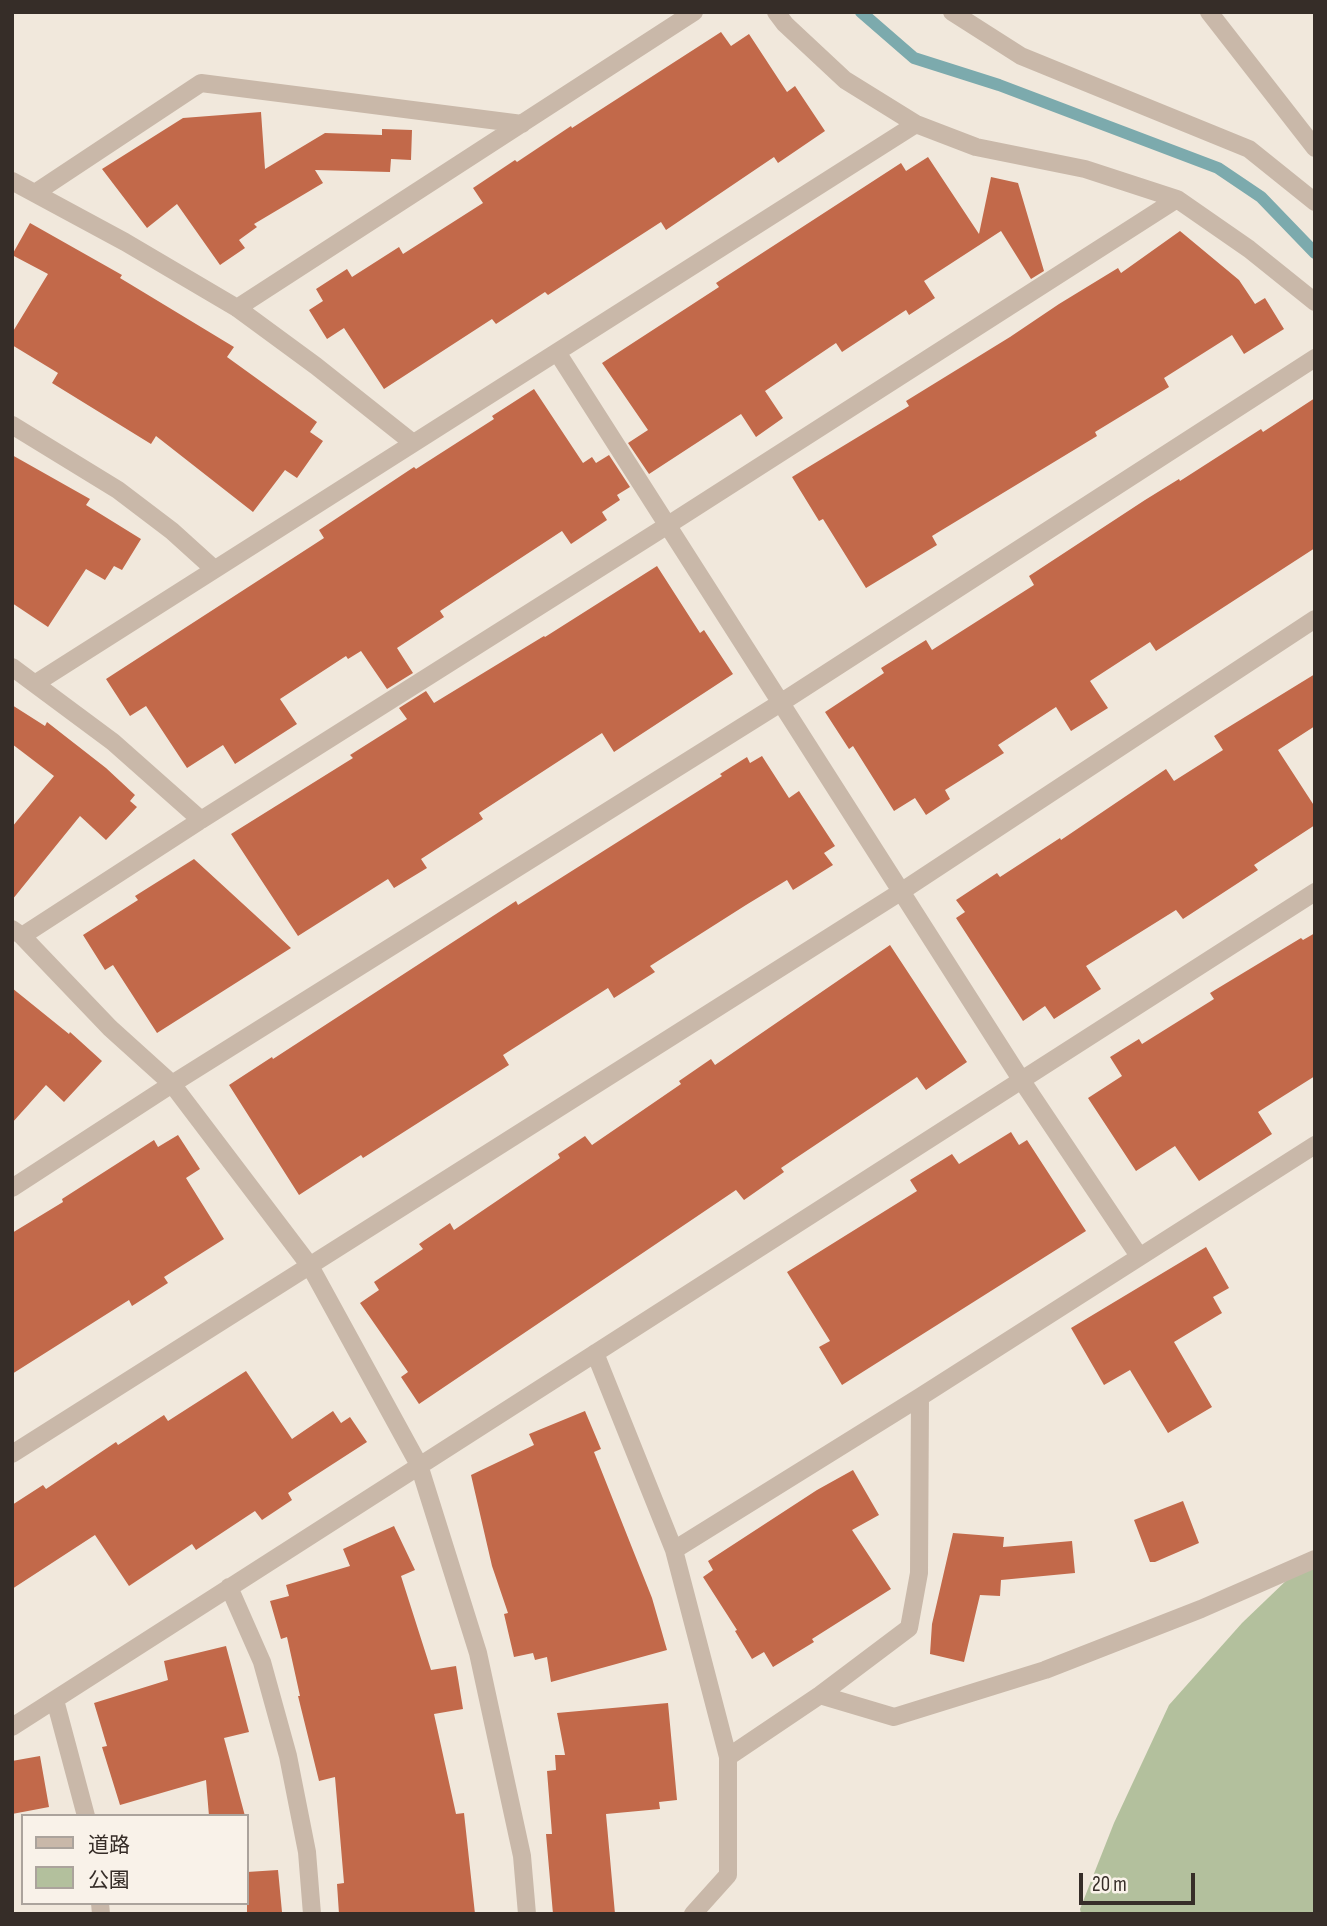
<!DOCTYPE html>
<meta charset="utf-8">
<style>
body{margin:0}
#map{position:relative;width:1327px;height:1926px;overflow:hidden;background:#f1e8dc;font-family:"Sofia Sans Condensed","Noto Sans JP",sans-serif}
canvas{display:block}
.frame{position:absolute;inset:0;border:14px solid #362d28;pointer-events:none}
.legend{position:absolute;left:21px;top:1814px;width:228px;height:91px;box-sizing:border-box;background:#f9f2e9;border:2px solid #aba39c;margin:0;padding:9px 12px;list-style:none;font-size:21px;color:#362d28}
.legend li{display:flex;align-items:center;gap:14px;height:35px}
.legend b{width:35px;border:2px solid #aba39c}
.scale{position:absolute;left:1079px;top:1873px;width:116px;height:32px;box-sizing:border-box;border:4px solid #362d28;border-top:0;padding-left:9px;font-size:21px;line-height:24px;white-space:nowrap;color:#362d28;-webkit-text-stroke:5px #f9f2e9;paint-order:stroke}
</style>
<div id="map">
<canvas width="1327" height="1926"></canvas>
<div class="frame"></div>
<ul class="legend">
<li><b style="height:9px;background:#c9b8a9"></b>道路</li>
<li><b style="height:19px;background:#b3c09d"></b>公園</li>
</ul>
<div class="scale">20 m</div>
</div>
<script>
const g = document.querySelector('canvas').getContext('2d');
g.lineJoin = 'round';
function fillPath(path, color) {
  g.fillStyle = color;
  g.fill(path, 'evenodd');
}
function shape(rows) {
  const path = new Path2D();
  for (const r of rows) {
    path.moveTo(r[0], r[1]);
    for (let i = 2; i < r.length; i += 2) path.lineTo(r[i], r[i + 1]);
  }
  return path;
}
function strokePath(path, color, width, dash) {
  g.strokeStyle = color;
  g.lineWidth = width;
  g.lineCap = dash ? 'butt' : 'round';
  g.setLineDash(dash || []);
  g.stroke(path);
}
fillPath(shape([
 [1315,1553,1315,1914,1081,1914,1080,1909,1114,1823,1169,1705,1242,1623]
]), '#b3c09d');
strokePath(shape([
 [861,12,914,58,999,85,1218,168,1261,197,1315,253]
]), '#7caaad', 12);
fillPath(shape([
 [721,32,731,46,749,34,787,92,795,86,825,131,778,163,774,157,666,230,661,222,548,295,545,292,496,324,492,319,384,389,344,328,327,339,309,310,323,301,316,289,347,269,352,277,399,247,403,254,483,203,473,188,515,160,517,162,571,126,572,128],
 [261,112,265,169,325,133,382,135,382,129,412,130,411,160,391,159,390,172,315,170,323,183,254,224,257,227,239,240,245,248,220,265,177,204,147,228,102,169,183,118],
 [928,157,979,234,991,177,1018,183,1044,271,1031,279,1001,231,924,281,935,298,909,315,906,310,842,352,836,343,765,391,783,418,756,437,741,414,649,474,628,443,648,430,602,363,719,287,716,283,901,163,906,171],
 [30,223,122,275,120,278,234,347,227,357,317,422,310,432,323,441,297,478,285,470,253,512,156,436,151,444,52,383,58,373,12,345,12,333,48,274,12,255],
 [1180,231,1239,280,1255,304,1265,298,1284,329,1244,354,1232,335,1164,378,1169,387,1095,432,1097,436,932,536,937,545,866,588,823,519,819,521,792,477,909,406,906,401,1010,337,1059,304,1118,268,1121,273],
 [534,389,583,463,592,457,596,463,609,455,630,487,617,495,620,500,602,512,607,520,571,544,562,531,440,611,444,617,397,648,413,673,387,689,361,651,348,659,346,656,280,699,297,724,235,764,223,745,187,768,146,706,130,716,106,679,324,538,319,530,414,467,416,469,494,419,492,416],
 [1315,398,1315,548,1156,651,1150,642,1090,681,1108,708,1071,731,1056,707,998,745,1004,753,945,790,950,799,926,815,915,798,894,811,853,746,849,749,825,712,884,673,881,668,926,640,932,650,1034,585,1029,576,1145,500,1179,479,1180,481,1261,429,1263,432],
 [12,455,90,499,86,505,141,539,122,570,114,566,105,580,86,569,48,627,12,603],
 [657,566,700,633,704,630,733,674,614,752,602,733,479,813,483,819,421,859,427,868,394,888,388,879,298,936,231,834,353,758,350,755,407,719,399,708,426,691,434,703,544,636,545,637],
 [1315,674,1315,726,1278,750,1315,807,1315,825,1254,865,1258,870,1183,919,1176,910,1086,966,1101,989,1054,1019,1045,1006,1023,1021,956,918,965,912,956,900,997,873,1000,877,1060,838,1061,840,1166,769,1174,781,1223,750,1214,736],
 [12,705,45,726,47,722,106,768,135,795,130,801,137,807,106,840,80,816,12,900,12,827,54,776,12,744],
 [762,756,789,798,799,791,835,846,824,853,833,865,793,890,787,880,746,905,650,966,655,972,614,998,608,988,503,1055,509,1065,363,1158,361,1155,299,1195,229,1085,272,1057,273,1059,516,901,518,905,722,776,720,774,747,757,750,763],
 [194,859,291,948,157,1033,113,965,105,970,83,935,138,900,135,896],
 [1315,933,1315,1076,1258,1112,1272,1134,1199,1181,1175,1146,1136,1171,1088,1098,1122,1076,1110,1057,1139,1039,1142,1044,1214,999,1210,993,1301,938,1303,940],
 [890,945,967,1062,926,1090,917,1077,781,1168,784,1172,744,1200,736,1190,419,1404,401,1377,408,1372,360,1303,379,1290,374,1282,423,1249,419,1244,450,1223,454,1230,560,1158,558,1154,585,1136,592,1145,681,1084,679,1081,711,1059,715,1065],
 [12,988,69,1034,70,1032,102,1061,64,1102,46,1085,12,1123],
 [1011,1132,1019,1145,1027,1140,1086,1231,842,1385,819,1347,830,1341,787,1272,917,1191,910,1180,952,1154,959,1164],
 [178,1135,200,1169,186,1178,224,1239,164,1277,168,1283,132,1306,129,1300,12,1374,12,1233,63,1202,62,1199,154,1140,158,1147],
 [1206,1247,1229,1288,1213,1297,1222,1313,1174,1342,1212,1407,1168,1433,1130,1370,1104,1385,1071,1328],
 [246,1371,292,1439,333,1411,341,1423,350,1417,367,1442,288,1493,292,1500,262,1520,255,1511,196,1550,192,1544,129,1586,95,1535,12,1589,12,1505,43,1485,46,1489,116,1442,118,1445,164,1415,168,1421],
 [585,1411,601,1449,594,1452,652,1598,667,1650,551,1682,547,1657,535,1660,533,1653,514,1657,504,1614,508,1613,492,1566,471,1475,534,1445,529,1434],
 [853,1470,879,1515,852,1530,891,1589,812,1639,814,1642,773,1667,764,1652,752,1659,735,1631,737,1630,703,1577,713,1570,708,1561,817,1490],
 [1183,1501,1199,1543,1155,1562,1150,1562,1134,1520],
 [394,1526,415,1570,401,1576,431,1670,456,1666,463,1709,434,1714,456,1814,464,1813,475,1914,339,1914,337,1884,344,1883,335,1777,319,1781,298,1696,300,1696,287,1637,281,1639,270,1601,289,1596,286,1585,350,1566,343,1549],
 [953,1533,1004,1537,1003,1547,1072,1541,1075,1573,1001,1580,1000,1596,980,1595,964,1662,930,1654,932,1624],
 [226,1646,249,1732,224,1738,245,1816,209,1816,206,1780,120,1805,102,1747,107,1746,94,1703,168,1680,164,1661],
 [668,1703,677,1800,659,1802,660,1809,606,1814,615,1914,553,1914,546,1834,552,1834,547,1771,556,1770,555,1755,565,1755,557,1713],
 [40,1756,49,1807,12,1814,12,1761],
 [278,1870,282,1912,247,1914,247,1872]
]), '#c2694a');
strokePath(shape([
 [776,12,785,24,845,80,916,124,976,147,1085,169,1177,199,1249,249,1315,302],
 [952,12,1021,56,1249,149,1315,202],
 [1209,12,1315,148],
 [12,181,125,242,237,308,316,366,413,443],
 [35,193,201,83,522,124],
 [237,308,694,12],
 [557,352,1022,1081,1139,1256],
 [12,425,118,490,172,531,214,569],
 [12,667,113,742,201,820],
 [36,683,916,124],
 [12,929,22,936,110,1028,172,1084,310,1266,419,1465,478,1653,522,1856,527,1914],
 [22,936,201,820,668,525,1177,199],
 [12,1188,172,1084,782,702,1315,358],
 [595,1353,674,1550,728,1757,728,1875,693,1914],
 [12,1454,902,891,1315,619],
 [674,1550,920,1397,1315,1145],
 [229,1587,262,1662,288,1756,307,1852,312,1914],
 [820,1695,894,1717,1045,1670,1201,1609,1315,1559],
 [55,1700,86,1816],
 [12,1727,1315,892],
 [728,1757,820,1695,909,1628,919,1573,920,1397],
 [100,1903,101,1914]
]), '#c9b8a9', 18);
</script>
